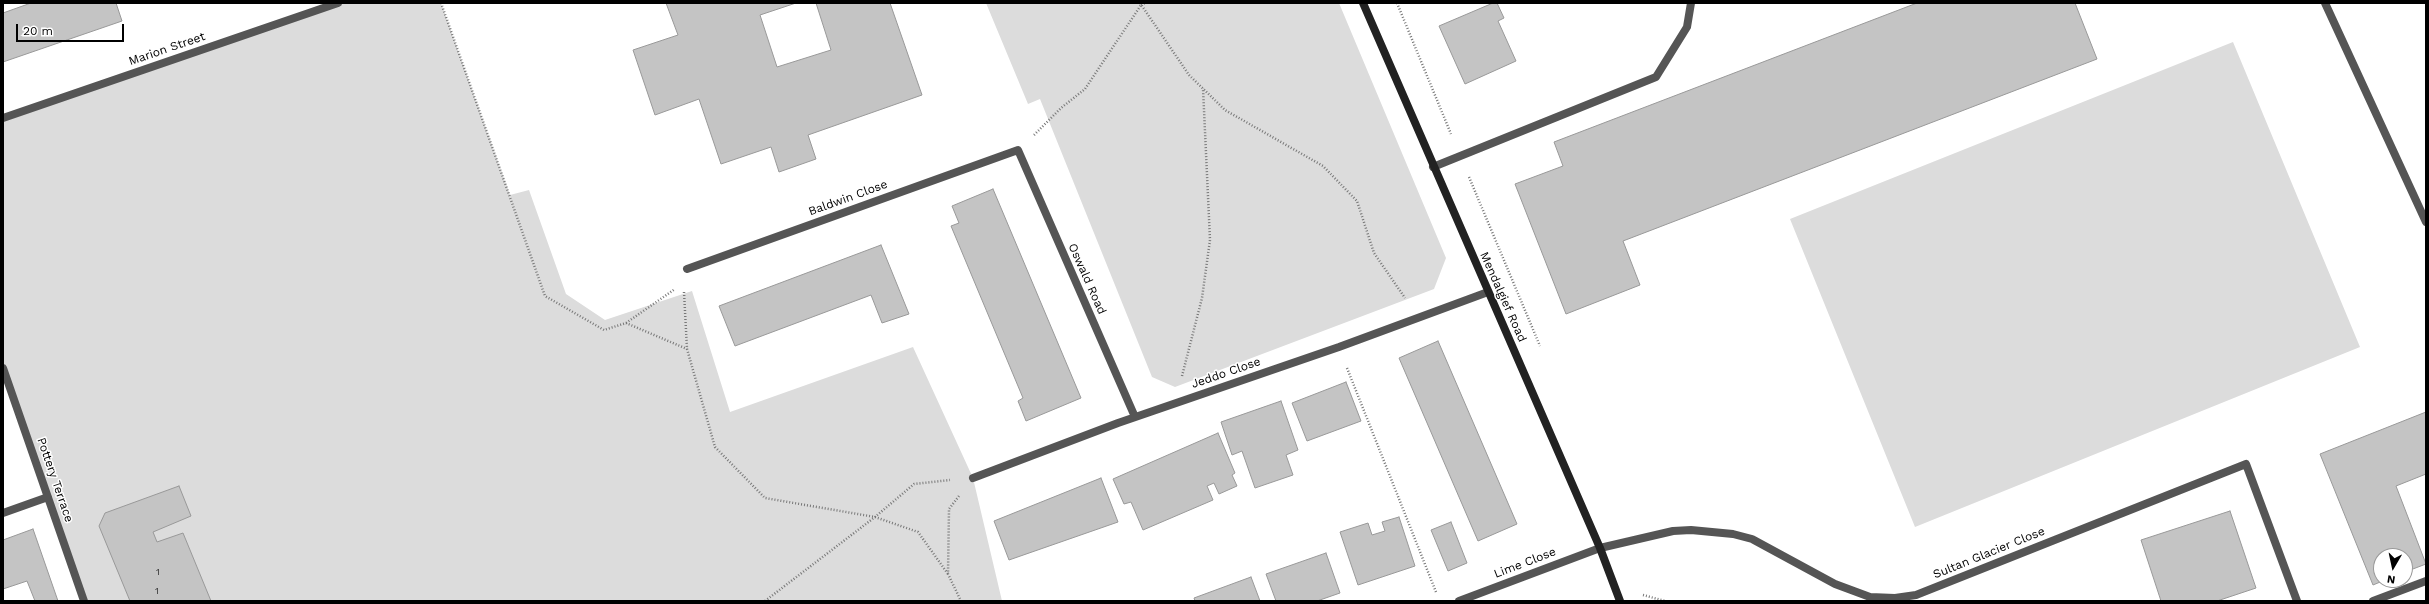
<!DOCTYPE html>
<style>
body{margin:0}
#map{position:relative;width:2429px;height:604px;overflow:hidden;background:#fff;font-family:"Work Sans",sans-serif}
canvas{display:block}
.frame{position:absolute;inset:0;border:4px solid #000;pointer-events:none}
.north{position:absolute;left:2373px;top:548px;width:40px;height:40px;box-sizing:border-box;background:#fff;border:1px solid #999;border-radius:50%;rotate:189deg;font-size:11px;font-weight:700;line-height:16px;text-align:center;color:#000}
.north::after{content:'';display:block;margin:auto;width:14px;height:18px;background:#000;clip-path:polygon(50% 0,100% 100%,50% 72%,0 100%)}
.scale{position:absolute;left:16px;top:24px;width:108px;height:18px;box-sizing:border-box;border:2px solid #000;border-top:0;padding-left:5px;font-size:12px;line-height:14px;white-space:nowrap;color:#000;-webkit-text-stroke:3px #fff;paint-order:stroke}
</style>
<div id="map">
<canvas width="2429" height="604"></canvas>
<div class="frame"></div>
<div class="north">N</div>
<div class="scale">20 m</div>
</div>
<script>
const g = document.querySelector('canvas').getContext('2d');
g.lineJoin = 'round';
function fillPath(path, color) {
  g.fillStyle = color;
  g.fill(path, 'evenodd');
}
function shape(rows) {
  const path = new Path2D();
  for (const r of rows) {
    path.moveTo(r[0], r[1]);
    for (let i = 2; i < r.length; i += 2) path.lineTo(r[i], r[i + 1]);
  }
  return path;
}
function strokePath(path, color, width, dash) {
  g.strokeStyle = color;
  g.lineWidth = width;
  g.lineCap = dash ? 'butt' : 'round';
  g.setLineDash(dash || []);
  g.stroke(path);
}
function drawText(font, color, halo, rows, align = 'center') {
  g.font = font + ' "Work Sans",sans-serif';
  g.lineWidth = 3;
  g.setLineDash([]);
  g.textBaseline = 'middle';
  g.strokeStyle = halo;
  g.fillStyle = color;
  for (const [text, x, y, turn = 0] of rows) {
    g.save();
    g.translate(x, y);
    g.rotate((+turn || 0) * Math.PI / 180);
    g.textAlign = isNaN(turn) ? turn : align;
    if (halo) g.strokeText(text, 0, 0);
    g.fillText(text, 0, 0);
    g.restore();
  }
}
fillPath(shape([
 [338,3,441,3,510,195,529,190,566,294,605,320,692,291,730,412,913,347,973,478,1002,601,84,601,3,371,3,118],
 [986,3,1339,3,1446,258,1434,289,1175,387,1152,377,1040,99,1028,104],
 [2233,42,2360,347,1915,527,1790,219]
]), '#dcdcdc');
const building = shape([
 [31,3,116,3,122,21,3,62,3,13,31,3],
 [666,3,796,3,760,15,777,67,831,50,816,3,890,3,922,95,808,135,816,159,779,172,771,147,721,164,699,99,655,115,633,50,678,35,666,3],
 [1493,3,1497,3,1504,18,1498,21,1516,61,1465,84,1439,26,1493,3],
 [1917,3,2075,3,2097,59,1623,241,1640,285,1566,314,1515,184,1563,166,1554,142,1917,3],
 [993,189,1081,398,1026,421,1018,401,1023,398,951,226,959,223,952,206,993,189],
 [881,245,909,314,882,323,871,295,735,346,719,306,881,245],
 [1438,341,1517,524,1478,541,1399,358,1438,341],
 [1346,382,1361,421,1307,441,1292,403,1346,382],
 [1281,401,1298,450,1286,455,1293,475,1255,488,1242,451,1232,455,1221,422,1281,401],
 [2426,412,2426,474,2396,486,2426,564,2405,572,2405,556,2381,556,2381,580,2385,580,2373,585,2320,454,2426,412],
 [1218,433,1235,473,1232,475,1237,486,1219,494,1214,483,1207,486,1213,500,1143,530,1131,502,1124,504,1113,479,1218,433],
 [1101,478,1118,522,1009,560,994,521,1101,478],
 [179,486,191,516,153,532,157,542,183,533,211,601,130,601,99,526,105,513,179,486],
 [2230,511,2256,588,2217,601,2161,601,2141,540,2230,511],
 [1399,517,1415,566,1358,585,1340,532,1368,523,1372,535,1385,531,1382,522,1399,517],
 [1451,522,1467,563,1448,571,1431,530,1451,522],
 [33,529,58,601,35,601,27,581,3,589,3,540,33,529],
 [1326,553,1340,593,1317,601,1276,601,1266,574,1326,553],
 [1251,577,1260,601,1195,601,1194,598,1251,577]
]);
fillPath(building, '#c4c4c4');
strokePath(building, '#999', 1);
strokePath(shape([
 [441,3,545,296,604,330,626,323,687,349],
 [1140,3,1189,75,1225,110,1323,166,1357,201,1374,253,1405,298],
 [1397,3,1451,134],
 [1141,5,1145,3],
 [1034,135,1061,108,1085,89,1141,5],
 [1469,177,1540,346],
 [684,292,687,349,715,447,765,498,875,517,918,532,948,574],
 [626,323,675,289],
 [1347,368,1436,592],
 [1182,376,1202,298,1210,240,1203,88],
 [959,496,949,509,948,574,961,601],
 [1643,595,1665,601],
 [765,601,875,517,914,484,950,480]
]), '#777', 2.5, [1, 2]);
strokePath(shape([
 [2325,3,2426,222],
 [2373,601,2426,581]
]), '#555', 8);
strokePath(shape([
 [3,118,338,3],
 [1433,167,1656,77,1687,27,1691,3],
 [687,269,1018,150,1135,417],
 [3,368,84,601],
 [973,478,1118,423,1339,347,1488,292],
 [3,513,48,497],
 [1459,601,1600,548,1673,531,1691,530,1733,534,1752,539,1835,584,1870,597,1895,598,1916,595,2246,464,2297,601]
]), '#555', 8);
strokePath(shape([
 [1363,3,1600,548,1620,601]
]), '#222', 8);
drawText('10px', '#313131', null, [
 ["1",158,572],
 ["1",157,591]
]);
drawText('12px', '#000', '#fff', [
 ["Marion Street",167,49,-19],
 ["Baldwin Close",848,198,-20],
 ["Oswald Road",1087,279,66],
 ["Mendalgief Road",1503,297,66],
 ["Jeddo Close",1226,373,-19],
 ["Pottery Terrace",55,480,71],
 ["Sultan Glacier Close",1989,553,-22],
 ["Lime Close",1525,563,-21]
]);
</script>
